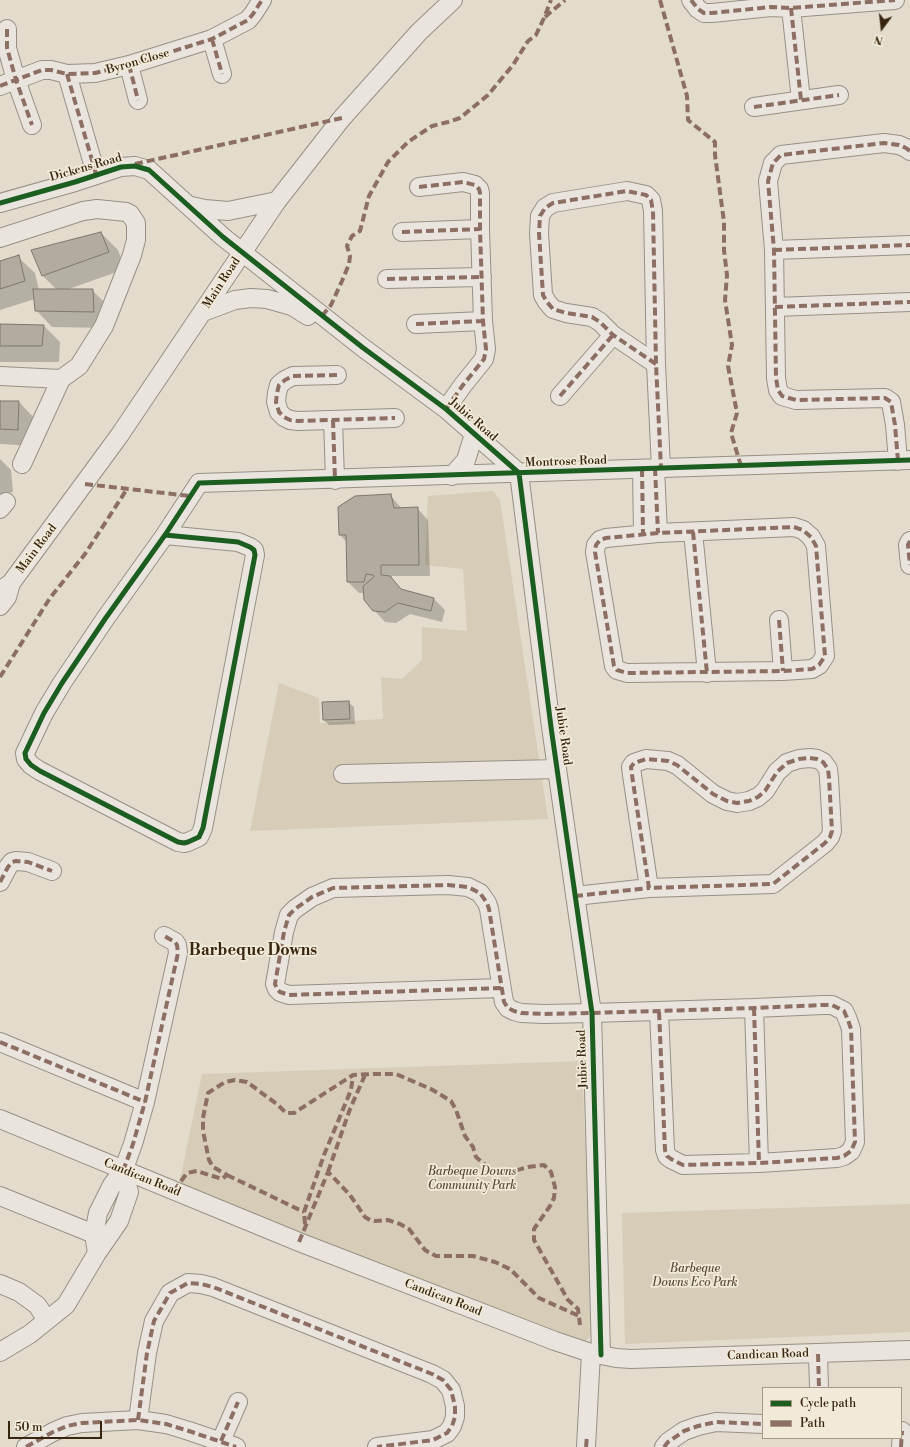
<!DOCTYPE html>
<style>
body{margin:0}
#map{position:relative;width:910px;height:1447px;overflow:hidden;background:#e3dccd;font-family:"Libre Bodoni",serif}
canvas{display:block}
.legend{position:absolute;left:762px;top:1387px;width:140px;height:52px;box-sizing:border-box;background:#f2ead9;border:1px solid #a79b88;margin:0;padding:5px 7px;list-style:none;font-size:12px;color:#37250f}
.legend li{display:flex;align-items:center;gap:8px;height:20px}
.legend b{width:20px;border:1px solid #a79b88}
.north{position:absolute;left:862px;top:8px;width:40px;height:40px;-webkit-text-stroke:3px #f2ead9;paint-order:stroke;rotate:195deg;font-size:11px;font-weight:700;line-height:16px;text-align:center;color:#37250f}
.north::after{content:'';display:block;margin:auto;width:14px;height:18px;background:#37250f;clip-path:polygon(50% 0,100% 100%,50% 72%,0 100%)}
.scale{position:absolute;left:8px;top:1421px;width:94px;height:18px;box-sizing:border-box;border:2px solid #37250f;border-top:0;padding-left:5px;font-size:12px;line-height:14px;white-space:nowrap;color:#37250f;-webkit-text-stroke:3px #f2ead9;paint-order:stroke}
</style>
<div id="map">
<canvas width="910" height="1447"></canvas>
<ul class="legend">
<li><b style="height:5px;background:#1b5e20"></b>Cycle path</li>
<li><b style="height:5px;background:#8d6e63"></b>Path</li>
</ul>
<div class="north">N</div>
<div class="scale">50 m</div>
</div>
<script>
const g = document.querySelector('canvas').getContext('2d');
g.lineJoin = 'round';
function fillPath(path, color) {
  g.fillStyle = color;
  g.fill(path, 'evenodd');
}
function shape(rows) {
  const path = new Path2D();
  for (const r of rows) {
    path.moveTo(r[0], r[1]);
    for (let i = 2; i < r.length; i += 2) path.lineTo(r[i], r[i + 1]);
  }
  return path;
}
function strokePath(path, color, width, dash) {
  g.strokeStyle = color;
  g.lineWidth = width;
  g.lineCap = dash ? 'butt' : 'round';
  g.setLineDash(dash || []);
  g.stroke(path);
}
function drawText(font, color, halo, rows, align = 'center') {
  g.font = font + ' "Libre Bodoni",serif';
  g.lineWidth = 3.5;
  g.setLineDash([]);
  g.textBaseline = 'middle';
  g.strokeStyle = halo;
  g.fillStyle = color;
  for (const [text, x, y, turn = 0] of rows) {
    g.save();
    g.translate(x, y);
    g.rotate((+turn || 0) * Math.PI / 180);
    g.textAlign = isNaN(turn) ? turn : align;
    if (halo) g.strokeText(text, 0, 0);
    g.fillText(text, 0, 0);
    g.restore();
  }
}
fillPath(shape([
 [493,491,500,500,548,819,250,831,279,683,319,698,320,723,383,719,381,677,402,679,422,660,422,627,467,631,463,569,425,565,428,496],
 [582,1061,592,1329,590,1336,586,1341,572,1342,179,1184,202,1074],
 [910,1204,910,1332,625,1344,622,1213]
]), '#d6ccb8');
fillPath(shape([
 [101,233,118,250,125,269,66,290,92,290,109,307,110,328,52,327,36,310,35,299,0,310,0,262,18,257,35,273,39,290,57,290,43,276,32,251],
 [0,325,44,326,60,342,59,362,0,362],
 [0,402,19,402,35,419,34,446,0,444],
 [0,459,11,470,13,492,0,494],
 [390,495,402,509,417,508,428,520,430,576,392,576,392,580,403,591,434,599,445,610,442,622,410,614,396,623,385,622,374,610,365,593,359,593,348,582,347,542,340,535,339,508],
 [348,702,354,707,355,724,329,725,324,720,323,703]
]), '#0003');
const building = shape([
 [101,232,109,252,42,276,31,250,101,232],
 [19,255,25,281,0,289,0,261,19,255],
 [33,289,93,289,94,312,35,311,33,289],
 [0,324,44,325,42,346,0,346,0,324],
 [0,401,19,401,18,430,0,429,0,401],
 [391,494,394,508,418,507,419,565,381,565,381,575,390,576,401,589,434,598,431,611,398,603,385,612,373,611,364,600,363,586,374,577,373,575,366,574,364,582,347,582,346,535,339,535,338,507,355,496,391,494],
 [349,701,350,719,323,720,322,702,349,701]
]);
fillPath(building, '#b1aba0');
strokePath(building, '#7d776c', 1);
const minor = shape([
 [691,0,698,9,704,13,712,13,771,7,791,8,895,0],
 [791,8,801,100],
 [7,29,7,48,16,80,32,125],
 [212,39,222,74],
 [129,65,138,100],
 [67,74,96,174],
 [0,86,42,70,51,70,67,74,95,73,129,65,212,39,248,20,253,14,262,0],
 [754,107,839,95],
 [419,187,463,182,475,185,479,189,480,193,480,229,483,321,486,349,484,359,463,385,446,409],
 [0,203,75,182,121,167,135,166,149,170,223,237,362,347,446,409,519,473,551,727,592,1013,601,1355],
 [187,205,205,209,228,211,277,201],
 [402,232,480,229],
 [0,238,83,211,97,209,126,212,130,214,136,223,136,240,132,255,104,326,79,366,61,379,22,464],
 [774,250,910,245],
 [387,279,482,277],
 [775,307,910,302],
 [203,312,235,300,251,298,267,299,292,306,308,316],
 [416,324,483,321],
 [656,364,613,335,600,322,592,317,566,313,553,309,547,302,543,295,539,233,540,216,545,208,553,203,627,191,646,195,651,200,653,211,656,364,661,468],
 [337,375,293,376,285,380,279,385,277,393,276,402,279,412,284,417,290,420,298,421,395,418],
 [0,376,61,379],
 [560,396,613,335],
 [333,420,335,480],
 [898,461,895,425,891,402,885,398,796,400,782,396,778,390,776,378,774,250,768,181,773,163,781,155,884,143,899,145,906,148,910,151],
 [655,468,658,533],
 [642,469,643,534],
 [452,476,466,460,474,434],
 [0,509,6,502],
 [794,527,803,530,811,537,816,546,825,656,819,665,812,669,783,671,627,673,617,670,614,666,595,552,596,545,600,540,606,538,658,533,794,527],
 [693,532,707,673],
 [165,535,238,542,250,547,254,550,255,555,203,828,199,837,188,842,184,843,178,842,40,771,31,765,26,759,25,753,44,713,62,683,105,619,165,535,199,483,910,460],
 [910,541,908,545,910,565],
 [0,591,11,583,119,436,277,201,342,118,419,32,453,0],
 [0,606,7,597,11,583],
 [779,620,783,671],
 [810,758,817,759,823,762,828,769,829,778,832,831,830,837,825,843,773,884,649,888,632,775,631,767,634,763,646,759,668,761,677,765,713,794,727,801,737,803,749,801,758,797,765,791,777,772,787,763,799,759,810,758],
 [343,774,557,769],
 [0,882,8,867,12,862,16,861,28,862,52,871],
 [575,896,649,888],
 [501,988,289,995,280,992,277,989,275,984,284,932,289,915,295,909,312,897,333,888,448,885,468,887,480,893,487,903,489,909,504,1002,508,1008,514,1011,521,1013,544,1014,592,1013,754,1008,823,1005,832,1005,844,1011,848,1020,851,1029,855,1142,851,1151,844,1156,837,1158,759,1163,683,1165,671,1159,667,1156,665,1150,659,1011],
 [754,1008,759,1163],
 [0,1042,145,1102],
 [0,1119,299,1242,555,1341,591,1353,616,1358,631,1359,910,1350],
 [0,1196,94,1234],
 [97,1253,94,1234,98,1213,112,1185,123,1171,133,1144,145,1102,178,953,177,945,175,942,164,936],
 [0,1284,19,1292,37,1305,47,1320],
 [0,1352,30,1334,66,1305,97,1253,119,1221,129,1192,123,1171],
 [818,1354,819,1388],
 [138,1420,147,1353,154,1321,170,1293,188,1283,201,1284,213,1287,432,1374,443,1380,451,1390,455,1406,455,1417,452,1426,447,1433,433,1440,377,1447],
 [221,1441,238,1402],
 [26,1447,53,1432,67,1426,82,1423,138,1420,166,1424,189,1431,236,1447],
 [586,1447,591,1353],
 [664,1447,668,1442,684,1431,698,1426,716,1422,763,1424],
 [901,1447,902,1431]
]);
strokePath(minor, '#969084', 20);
strokePath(minor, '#e9e5de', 18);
strokePath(shape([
 [660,0,687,96,688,120,715,142,715,155,724,222,724,250,727,275,725,300,732,345,728,366,737,413,731,433,741,466],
 [691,0,698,9,704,13,712,13,771,7,791,8,895,0],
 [791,8,801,100],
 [545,17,565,0],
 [7,29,7,48,16,80,32,125],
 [212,39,222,74],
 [129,65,138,100],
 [67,74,96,174],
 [0,86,42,70,51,70,67,74,95,73,129,65,212,39,248,20,253,14,262,0],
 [754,107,839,95],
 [135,164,342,118],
 [419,187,463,182,475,185,479,189,480,193,480,229,483,321,486,349,484,359,463,385,446,409],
 [402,232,480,229],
 [774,250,910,245],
 [387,279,482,277],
 [775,307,910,302],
 [322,316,331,305,342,281,349,264,350,256,347,246,352,236,360,231,369,196,388,162,408,142,432,126,448,122,460,118,488,95,513,65,528,41,536,35,544,18,551,0],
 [416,324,483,321],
 [656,364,613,335,600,322,592,317,566,313,553,309,547,302,543,295,539,233,540,216,545,208,553,203,627,191,646,195,651,200,653,211,656,364,661,468],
 [337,375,293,376,285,380,279,385,277,393,276,402,279,412,284,417,290,420,298,421,395,418],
 [560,396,613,335],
 [333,420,335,480],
 [898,461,895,425,891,402,885,398,796,400,782,396,778,390,776,378,774,250,768,181,773,163,781,155,884,143,899,145,906,148,910,151],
 [655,468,658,533],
 [642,469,643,534],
 [85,484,190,496],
 [794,527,803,530,811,537,816,546,825,656,819,665,812,669,783,671,627,673,617,670,614,666,595,552,596,545,600,540,606,538,658,533,794,527],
 [693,532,707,673],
 [910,541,908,545,910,565],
 [779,620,783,671],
 [0,677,50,598,85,554,127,489],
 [810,758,817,759,823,762,828,769,829,778,832,831,830,837,825,843,773,884,649,888,632,775,631,767,634,763,646,759,668,761,677,765,713,794,727,801,737,803,749,801,758,797,765,791,777,772,787,763,799,759,810,758],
 [0,882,8,867,12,862,16,861,28,862,52,871],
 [575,896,649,888],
 [501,988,289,995,280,992,277,989,275,984,284,932,289,915,295,909,312,897,333,888,448,885,468,887,480,893,487,903,489,909,504,1002,508,1008,514,1011,521,1013,544,1014,592,1013,754,1008,823,1005,832,1005,844,1011,848,1020,851,1029,855,1142,851,1151,844,1156,837,1158,759,1163,683,1165,671,1159,667,1156,665,1150,659,1011],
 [754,1008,759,1163],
 [0,1042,145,1102],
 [123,1171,133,1144,145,1102,178,953,177,945,175,942,164,936],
 [328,1172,350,1109,365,1075],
 [227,1175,304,1212],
 [174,1191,187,1173,197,1171,222,1179,227,1175,213,1167,209,1160,203,1131,203,1118,208,1093,225,1082,235,1080,247,1082,278,1105,286,1113,294,1113,353,1075,373,1074,396,1074,431,1089,451,1101,456,1110,465,1136,473,1147,476,1157,489,1168,499,1173,514,1171,528,1167,544,1165,551,1172,555,1187,554,1198,550,1206,534,1229,534,1240,568,1300,578,1309,580,1325],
 [305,1224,304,1212,324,1155,351,1090,353,1075],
 [299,1242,328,1172,350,1195,365,1217,370,1220,375,1221,388,1220,400,1224,409,1229,425,1250,436,1256,473,1256,495,1262,510,1269,539,1298,579,1316],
 [818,1354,819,1388],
 [138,1420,147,1353,154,1321,170,1293,188,1283,201,1284,213,1287,432,1374,443,1380,451,1390,455,1406,455,1417,452,1426,447,1433,433,1440,377,1447],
 [221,1441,238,1402],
 [26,1447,53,1432,67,1426,82,1423,138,1420,166,1424,189,1431,236,1447],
 [586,1447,587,1436],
 [664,1447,668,1442,684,1431,698,1426,716,1422,763,1424],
 [901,1447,902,1431]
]), '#8d6e63', 4, [8, 4]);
strokePath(shape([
 [0,203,75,182,121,167,135,166,149,170,223,237,362,347,446,409,519,473,551,727,592,1013,601,1355],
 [165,535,238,542,250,547,254,550,255,555,203,828,199,837,188,842,184,843,178,842,40,771,31,765,26,759,25,753,44,713,62,683,105,619,165,535,199,483,910,460]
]), '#1b5e20', 5);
drawText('12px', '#37250f', '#f2ead9', [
 ["Byron Close",138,62,-16],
 ["Dickens Road",86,168,-16],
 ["Main Road",222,283,-57],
 ["Jubie Road",473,420,41],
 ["Montrose Road",566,462,-2],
 ["Main Road",37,549,-53],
 ["Jubie Road",563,736,82],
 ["Jubie Road",583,1059,-92],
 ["Candican Road",142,1178,22],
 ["Candican Road",443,1298,21],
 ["Candican Road",768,1355,-2]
]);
drawText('italic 12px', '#5c4c35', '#f2ead9', [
 ["Barbeque Downs",472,1172],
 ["Community Park",472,1186],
 ["Barbeque",695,1269],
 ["Downs Eco Park",695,1283]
]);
drawText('bold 16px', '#37250f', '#f2ead9', [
 ["Barbeque Downs",253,951]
]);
</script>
